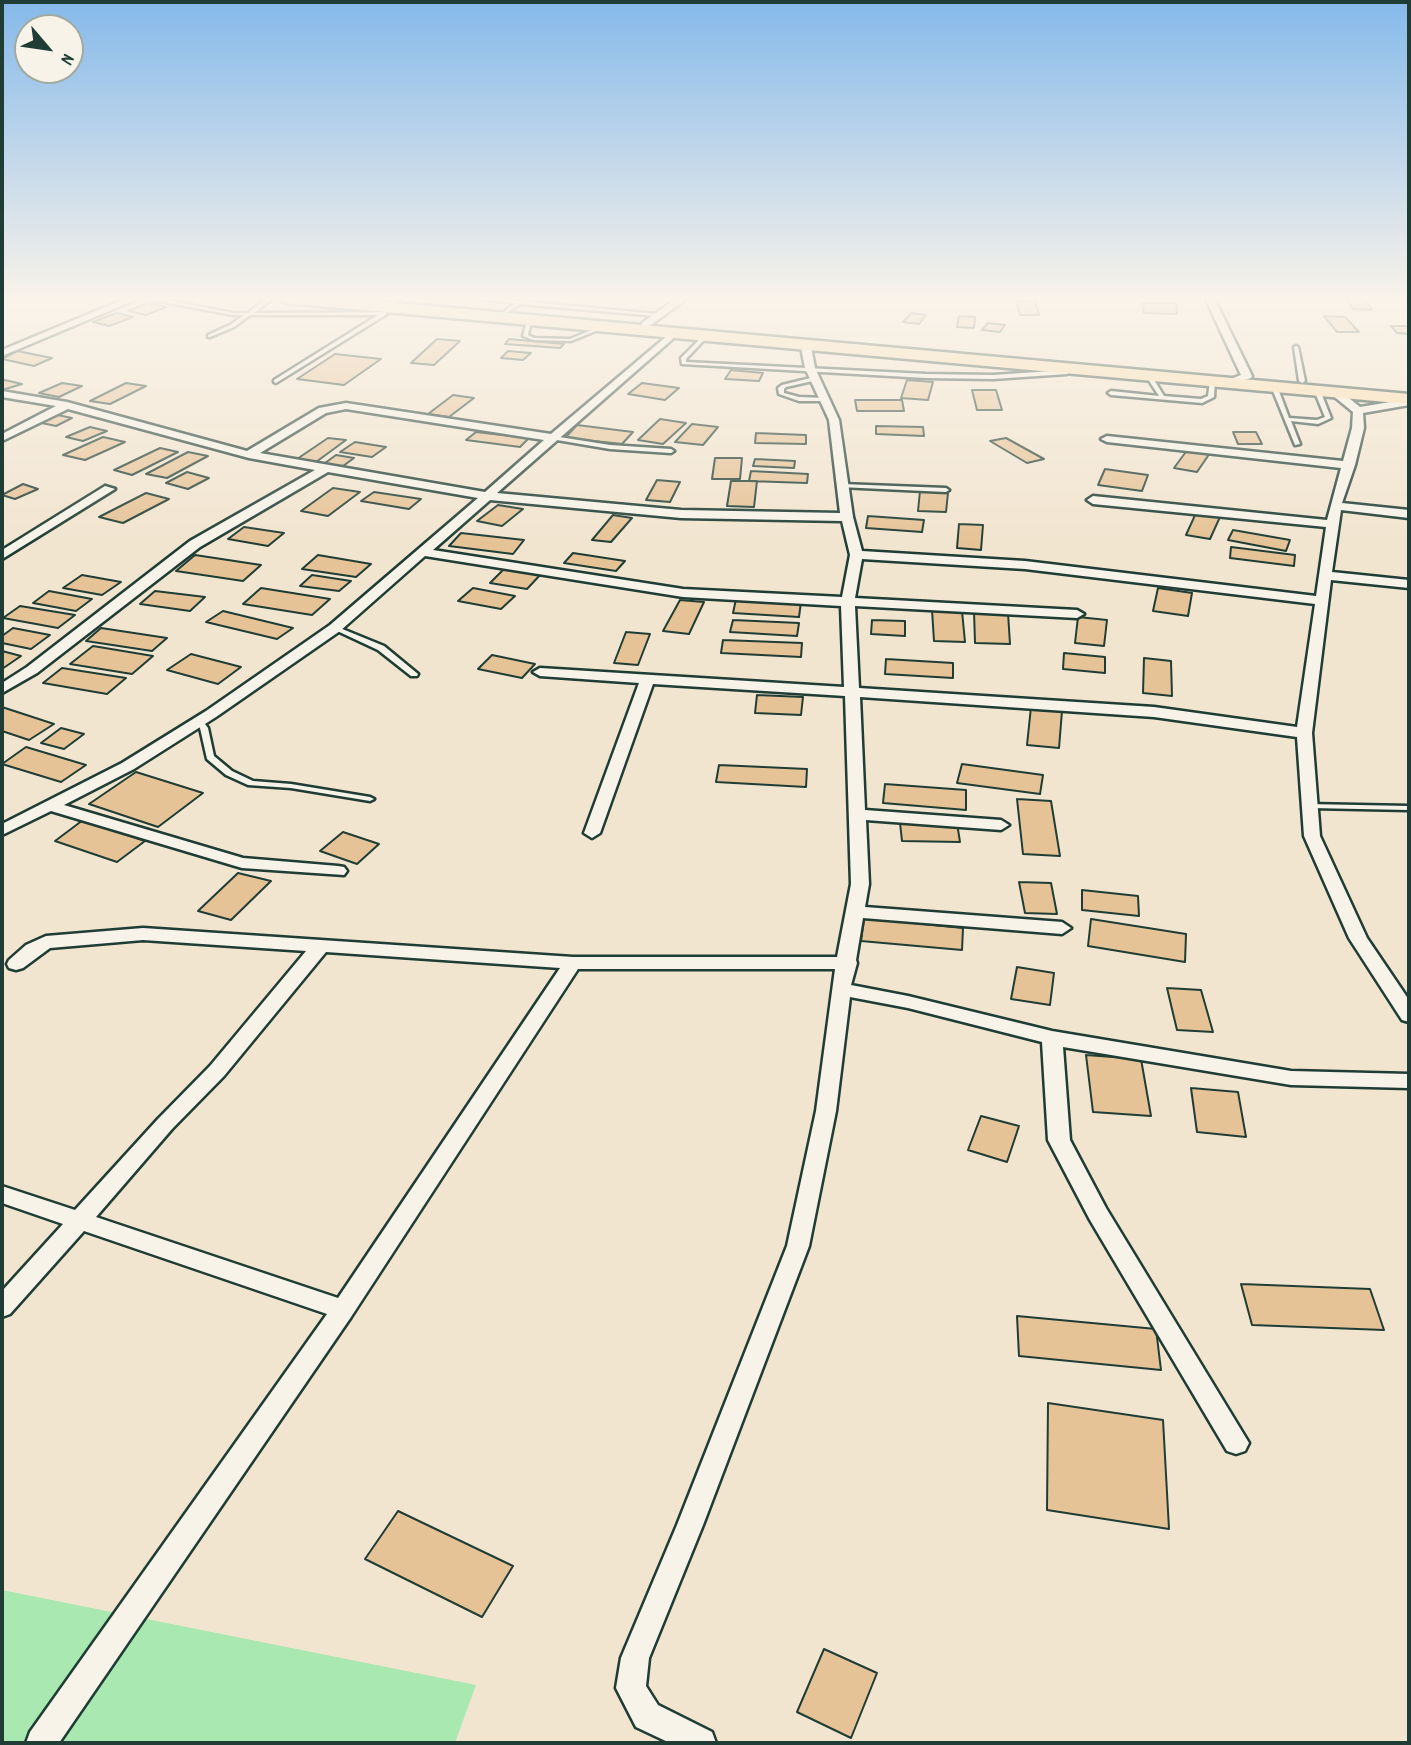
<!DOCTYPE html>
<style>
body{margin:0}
#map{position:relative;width:1411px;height:1745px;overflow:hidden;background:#f2e5d0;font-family:Dekko,sans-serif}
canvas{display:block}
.frame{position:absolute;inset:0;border:4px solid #1f3d34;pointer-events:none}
.north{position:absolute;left:14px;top:14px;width:70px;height:70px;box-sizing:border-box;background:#f7f3e8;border:2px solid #a1aaa0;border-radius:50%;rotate:119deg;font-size:19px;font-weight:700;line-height:28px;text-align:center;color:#1f3d34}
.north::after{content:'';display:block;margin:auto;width:24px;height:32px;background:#1f3d34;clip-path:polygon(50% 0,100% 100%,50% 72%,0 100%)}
</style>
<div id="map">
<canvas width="1411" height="1745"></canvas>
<div class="frame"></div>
<div class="north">N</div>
</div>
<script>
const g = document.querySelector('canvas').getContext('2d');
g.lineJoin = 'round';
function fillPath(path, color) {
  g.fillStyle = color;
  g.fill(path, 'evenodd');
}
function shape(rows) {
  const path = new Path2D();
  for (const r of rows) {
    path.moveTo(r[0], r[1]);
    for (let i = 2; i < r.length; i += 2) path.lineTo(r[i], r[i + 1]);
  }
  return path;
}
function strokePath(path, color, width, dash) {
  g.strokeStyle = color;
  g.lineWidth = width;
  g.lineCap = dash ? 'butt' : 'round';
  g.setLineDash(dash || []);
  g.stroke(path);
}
fillPath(shape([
 [2,1590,476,1685,455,1743,2,1743]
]), '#a9e9b1');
const building = shape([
 [1346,298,1364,298,1372,310,1353,309,1346,298],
 [1016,301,1035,301,1039,315,1020,315,1016,301],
 [148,303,166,307,146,315,128,311,148,303],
 [1142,303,1176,303,1177,314,1144,313,1142,303],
 [117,313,133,317,109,326,93,322,117,313],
 [911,313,926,315,919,324,903,322,911,313],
 [959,316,975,317,974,328,957,327,959,316],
 [1324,316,1345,317,1359,332,1337,332,1324,316],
 [988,323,1005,325,1000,332,982,330,988,323],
 [1391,326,1409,326,1409,334,1397,333,1391,326],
 [437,339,460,341,434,365,411,363,437,339],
 [509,339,564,344,560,348,505,344,509,339],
 [17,351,52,358,34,366,2,359,17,351],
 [508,351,531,353,523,360,501,358,508,351],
 [335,354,381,359,344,385,297,379,335,354],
 [731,370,763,373,759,381,725,379,731,370],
 [5,380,22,384,2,390,2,382,5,380],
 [907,380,933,382,928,400,901,398,907,380],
 [62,383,82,386,59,397,39,393,62,383],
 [126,383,146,386,110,404,90,401,126,383],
 [642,383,679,388,665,400,628,394,642,383],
 [972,390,996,390,1002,410,977,410,972,390],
 [453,395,474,398,449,417,428,414,453,395],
 [855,400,902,400,904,411,857,411,855,400],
 [53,414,72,418,56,426,37,422,53,414],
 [660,419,686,423,663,444,638,440,660,419],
 [692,424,718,427,703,445,675,442,692,424],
 [577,425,633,432,622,444,565,438,577,425],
 [876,426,923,427,924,436,876,434,876,426],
 [90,427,107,431,83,441,66,437,90,427],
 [476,432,529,438,520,447,466,440,476,432],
 [1233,432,1256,432,1262,444,1238,444,1233,432],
 [756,433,806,435,806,444,755,443,756,433],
 [103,437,125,442,85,460,63,455,103,437],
 [328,438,346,440,316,462,297,459,328,438],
 [1006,438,1044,459,1027,463,990,441,1006,438],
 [355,442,386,447,372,457,340,452,355,442],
 [160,448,178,452,132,475,114,470,160,448],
 [1188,449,1210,453,1197,472,1174,468,1188,449],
 [188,452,208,456,167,478,146,474,188,452],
 [336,455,354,458,339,469,321,466,336,455],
 [715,458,742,458,740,479,712,479,715,458],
 [755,459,795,461,794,468,753,466,755,459],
 [1105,469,1148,475,1142,491,1098,485,1105,469],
 [751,471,808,474,807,483,749,481,751,471],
 [187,472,209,478,188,489,166,483,187,472],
 [657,480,680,482,670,502,646,500,657,480],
 [731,481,757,481,754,507,727,506,731,481],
 [23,484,38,489,15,499,2,495,23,484],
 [333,488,360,492,328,516,301,511,333,488],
 [920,491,948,493,946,512,918,511,920,491],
 [374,492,421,499,409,509,361,501,374,492],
 [146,493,169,499,123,523,99,517,146,493],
 [498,505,523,509,502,526,477,521,498,505],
 [1196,513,1220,517,1210,539,1186,535,1196,513],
 [613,515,632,518,611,542,592,540,613,515],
 [868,516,924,520,922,532,866,528,868,516],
 [959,524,983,525,981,550,957,548,959,524],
 [244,527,284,533,268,546,228,539,244,527],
 [1233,530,1290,540,1286,551,1228,540,1233,530],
 [461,533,524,540,513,554,449,546,461,533],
 [1231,547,1295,555,1294,566,1230,558,1231,547],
 [573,553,625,561,616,571,564,563,573,553],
 [195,555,261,565,243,581,176,571,195,555],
 [318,555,371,564,356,577,302,569,318,555],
 [505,568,541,574,527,589,490,583,505,568],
 [82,575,121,582,102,595,63,588,82,575],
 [312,575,351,581,339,591,300,586,312,575],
 [261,588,330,599,312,615,243,604,261,588],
 [473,588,515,596,501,609,458,601,473,588],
 [1158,588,1192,593,1188,616,1153,611,1158,588],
 [49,591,92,599,76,611,33,603,49,591],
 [155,591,205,597,190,611,140,604,155,591],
 [736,599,801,602,799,617,733,613,736,599],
 [680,600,704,602,689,634,663,631,680,600],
 [20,606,75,615,58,628,3,618,20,606],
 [932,610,962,611,965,642,934,641,932,610],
 [223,611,293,628,277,639,206,622,223,611],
 [974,611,1008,613,1010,644,975,643,974,611],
 [1078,617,1107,620,1104,646,1075,643,1078,617],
 [733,620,799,623,797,636,730,632,733,620],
 [872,620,905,621,905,636,871,634,872,620],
 [13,628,50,635,31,649,2,643,2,636,13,628],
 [101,628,167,638,152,651,86,641,101,628],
 [626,632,650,634,638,665,614,663,626,632],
 [723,640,802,643,801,657,721,653,723,640],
 [93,646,153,656,132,674,70,664,93,646],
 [2,651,21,656,2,669,2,651],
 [1064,653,1105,657,1105,673,1063,669,1064,653],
 [191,654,241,667,218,684,167,670,191,654],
 [492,655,535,664,522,678,478,669,492,655],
 [1144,658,1171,661,1172,696,1143,693,1144,658],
 [886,659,953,663,953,678,885,674,886,659],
 [62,668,126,678,107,694,43,683,62,668],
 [757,695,803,697,801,715,755,713,757,695],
 [2,707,54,724,29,740,2,731,2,707],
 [1031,707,1062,711,1059,748,1027,745,1031,707],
 [61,728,84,734,64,749,41,743,61,728],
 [26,747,86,765,61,782,2,764,26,747],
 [962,764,1043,775,1040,794,957,783,962,764],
 [719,765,807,769,806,787,716,782,719,765],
 [136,772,203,793,158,827,89,804,136,772],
 [885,784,966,790,966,810,883,803,885,784],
 [1017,799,1051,801,1060,856,1023,854,1017,799],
 [83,820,145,841,117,862,55,841,83,820],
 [900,823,957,823,960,842,902,841,900,823],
 [343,832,379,844,357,864,320,851,343,832],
 [238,873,271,881,231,920,198,911,238,873],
 [1019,882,1051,883,1057,914,1025,913,1019,882],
 [1082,890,1138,896,1139,916,1082,910,1082,890],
 [864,918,963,928,962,950,861,941,864,918],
 [1091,919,1186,934,1185,962,1088,946,1091,919],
 [1017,967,1054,973,1050,1005,1011,999,1017,967],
 [1167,988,1201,990,1213,1032,1177,1030,1167,988],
 [1086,1055,1141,1059,1151,1116,1093,1112,1086,1055],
 [1191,1088,1238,1092,1246,1137,1197,1132,1191,1088],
 [981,1116,1019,1126,1007,1162,968,1150,981,1116],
 [1241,1284,1370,1289,1384,1330,1252,1325,1241,1284],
 [1017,1316,1156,1329,1161,1370,1019,1356,1017,1316],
 [1048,1403,1163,1420,1169,1529,1047,1510,1048,1403],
 [398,1511,513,1566,482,1617,365,1559,398,1511],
 [824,1649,877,1673,851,1738,797,1712,824,1649]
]);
fillPath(building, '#e6c397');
strokePath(building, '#1f3d34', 2);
const service = shape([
 [143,298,155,298,233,313,248,313,267,298,273,298,254,313,385,312,387,314,276,383,274,382,274,380,378,315,250,315,234,327,210,337,208,337,208,335,230,325,244,315,233,315,143,298],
 [396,298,403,298,394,303,390,302,396,298],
 [468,298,520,301,657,314,659,315,657,316,520,304,507,313,505,313,505,311,515,303,468,298],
 [529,320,531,321,528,335,534,338,570,339,599,327,603,328,571,341,534,340,523,336,527,321,529,320],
 [703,336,707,337,686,359,686,362,926,374,993,375,1067,370,1070,372,1067,374,993,379,926,378,682,364,681,358,703,336],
 [1296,346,1298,347,1305,381,1302,383,1299,381,1294,347,1296,346],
 [1149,374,1151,375,1164,396,1201,399,1208,396,1210,381,1215,380,1214,397,1202,403,1111,395,1108,393,1111,391,1159,396,1146,376,1149,374],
 [815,377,817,378,817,380,786,387,784,389,784,393,799,397,825,398,827,399,827,401,799,401,779,394,778,388,782,385,815,377],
 [1274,384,1277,386,1289,418,1317,420,1325,417,1314,390,1317,388,1320,390,1331,418,1318,424,1291,421,1300,444,1295,445,1271,386,1274,384],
 [553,436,610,445,671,449,674,451,671,453,610,449,551,439,550,438,553,436],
 [842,484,946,488,949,490,946,492,840,487,839,486,842,484],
 [335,626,384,646,418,674,417,676,411,676,378,650,333,629,333,627,335,626],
 [196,720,202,720,208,728,214,756,232,771,253,781,291,784,370,797,374,799,370,801,291,788,248,785,226,775,207,759,200,728,195,722,196,720],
 [1307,804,1409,806,1409,810,1310,808,1307,808,1306,806,1307,804]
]);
const minor = shape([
 [127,298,140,298,2,356,2,350,127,298],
 [677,298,688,298,648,327,642,327,642,323,677,298],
 [1205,298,1214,298,1252,376,1251,378,1228,385,1223,382,1241,375,1205,298],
 [673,331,676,332,676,336,497,493,681,510,840,513,829,420,805,368,801,347,806,344,811,347,815,368,839,420,853,517,862,551,1025,561,1316,596,1326,527,1093,504,1087,500,1093,496,1327,520,1341,468,1107,442,1101,439,1107,436,1343,461,1352,428,1353,412,1331,394,1331,390,1339,390,1360,407,1409,399,1409,405,1363,413,1364,428,1355,465,1342,503,1409,510,1409,518,1341,510,1332,572,1409,580,1409,588,1331,580,1312,733,1320,836,1367,938,1409,1000,1409,1022,1402,1020,1349,938,1304,836,1297,737,1154,717,860,697,865,810,1001,820,1009,825,1001,830,866,820,869,884,865,907,1062,922,1071,928,1062,934,863,918,856,960,857,963,851,985,908,996,1052,1031,1291,1071,1409,1074,1409,1088,1291,1085,1063,1047,1070,1140,1106,1208,1249,1443,1245,1451,1236,1454,1227,1451,1090,1220,1048,1140,1042,1042,908,1008,850,997,836,1111,809,1246,703,1525,649,1658,646,1686,658,1705,712,1732,716,1743,670,1743,636,1727,616,1688,621,1658,677,1525,787,1246,816,1111,835,969,578,969,351,1317,59,1743,26,1743,30,1732,327,1314,84,1231,10,1314,2,1317,2,1291,63,1224,2,1203,2,1186,75,1210,158,1119,210,1066,306,951,143,940,50,948,23,968,16,970,9,968,7,964,9,960,26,945,46,936,143,928,573,957,837,957,851,884,845,696,653,684,600,833,592,838,584,833,639,683,540,676,533,672,540,668,844,687,841,606,683,597,425,556,340,631,216,717,134,769,64,805,243,858,338,866,344,867,347,871,344,875,242,868,51,811,2,835,2,824,122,763,206,711,330,625,478,498,328,472,200,547,37,673,2,693,2,683,27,667,190,541,315,470,249,458,68,409,2,441,2,434,56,406,2,397,2,391,67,402,247,451,319,408,346,403,551,434,673,331],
 [346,409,544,440,485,492,260,453,326,413,346,409],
 [490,500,681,518,842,521,850,555,842,597,683,589,433,550,490,500],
 [862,559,1025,569,1315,604,1297,727,1154,707,859,688,855,606,1077,618,1084,614,1077,610,855,598,862,559],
 [326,952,560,968,338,1298,96,1217,172,1129,224,1076,326,952],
 [105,486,115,489,2,559,2,550,105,486]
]);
const trunk = shape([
 [277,298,342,298,1409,394,1409,404,285,303,277,298]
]);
strokePath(service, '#1f3d34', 5);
strokePath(minor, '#1f3d34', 5);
strokePath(trunk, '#1f3d34', 5);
fillPath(service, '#f7f3e8');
fillPath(minor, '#f7f3e8');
fillPath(trunk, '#faddab');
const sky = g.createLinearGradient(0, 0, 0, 543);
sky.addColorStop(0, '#85b9ea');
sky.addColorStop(0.55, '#f9f3ea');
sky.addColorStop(1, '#f9f3ea00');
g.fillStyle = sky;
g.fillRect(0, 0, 1411, 543);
</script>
